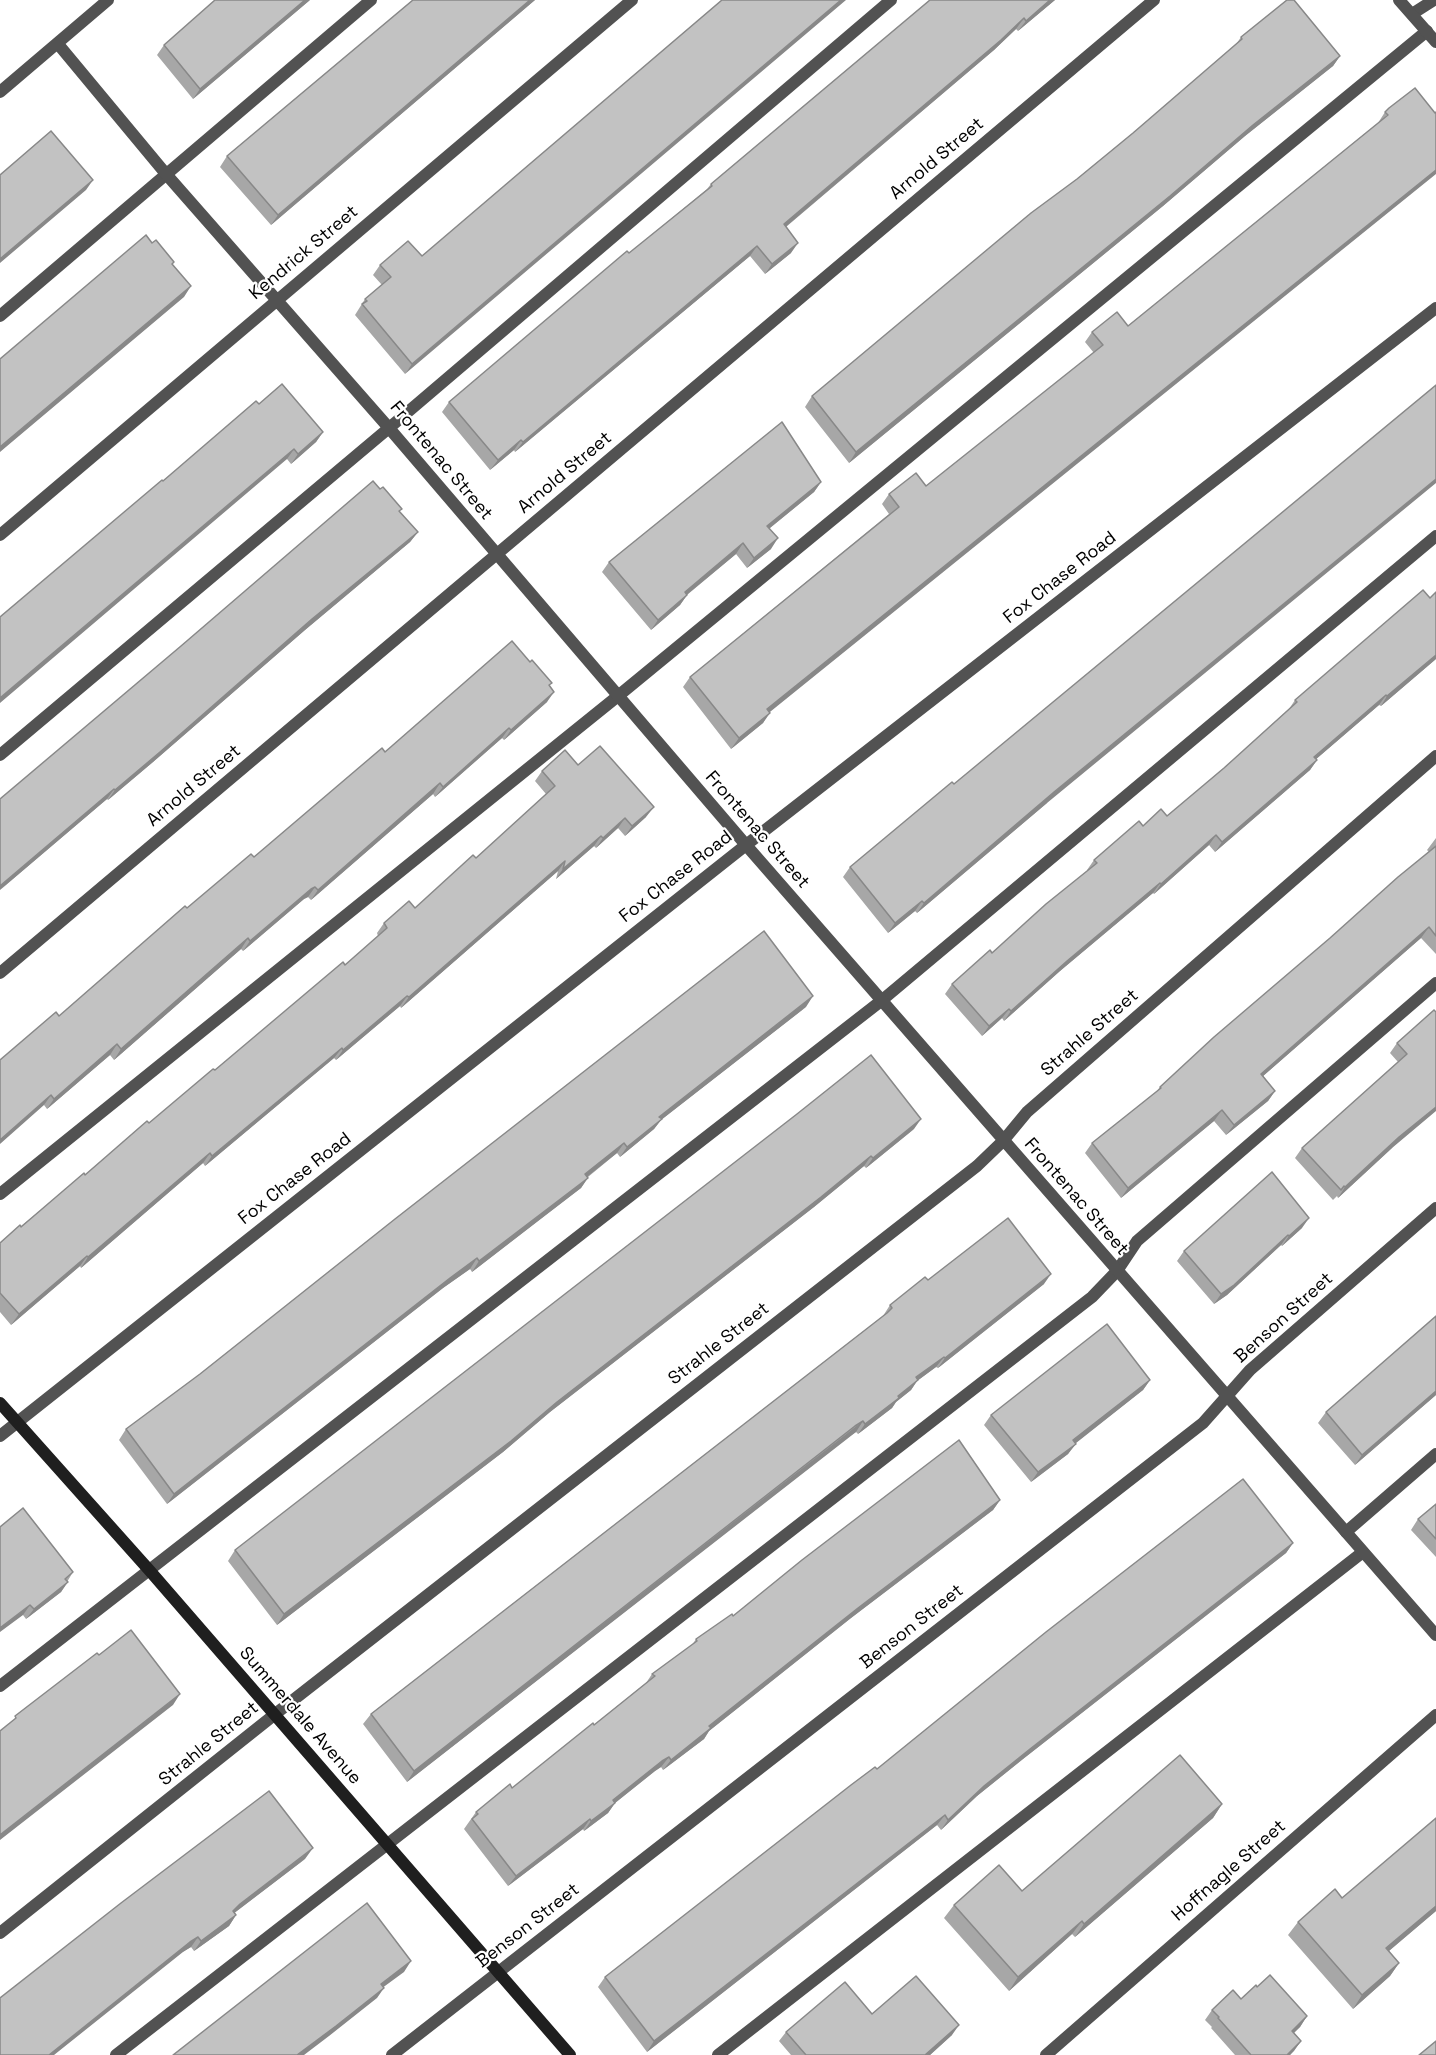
<!DOCTYPE html>
<style>
body{margin:0}
canvas{display:block;background:#fff}
</style>
<canvas width="1436" height="2055"></canvas>
<script>
const g = document.querySelector('canvas').getContext('2d');
g.lineJoin = 'round';
function shape(rows) {
  const path = new Path2D();
  for (const r of rows) {
    path.moveTo(r[0], r[1]);
    for (let i = 2; i < r.length; i += 2) path.lineTo(r[i], r[i + 1]);
  }
  return path;
}
function strokePath(path, color, width, dash) {
  g.strokeStyle = color;
  g.lineWidth = width;
  g.lineCap = dash ? 'butt' : 'round';
  g.setLineDash(dash || []);
  g.stroke(path);
}
function fillPath(path, color) {
  g.fillStyle = color;
  g.fill(path, 'evenodd');
}
function drawText(font, color, halo, rows, align = 'center') {
  g.font = font + ' "Space Grotesk",sans-serif';
  g.lineWidth = 4.5;
  g.setLineDash([]);
  g.textBaseline = 'middle';
  g.strokeStyle = halo;
  g.fillStyle = color;
  for (const [text, x, y, turn = 0] of rows) {
    g.save();
    g.translate(x, y);
    g.rotate((+turn || 0) * Math.PI / 180);
    g.textAlign = isNaN(turn) ? turn : align;
    if (halo) g.strokeText(text, 0, 0);
    g.fillText(text, 0, 0);
    g.restore();
  }
}
strokePath(shape([
 [1412,14,1434,0],
 [0,316,371,0],
 [0,755,389,428,891,0],
 [0,1194,618,696,1427,31],
 [1346,1532,1436,1454],
 [0,1686,881,1001,1436,536],
 [116,2055,1092,1297,1117,1271,1137,1241,1436,983],
 [718,2055,1363,1552]
]), '#525252', 12);
strokePath(shape([
 [1399,0,1436,42],
 [58,44,166,174,389,428,746,845,1436,1635],
 [0,92,108,0],
 [0,535,632,0],
 [0,973,1154,0],
 [0,1436,746,845,1436,308],
 [0,1933,274,1715,977,1166,1003,1141,1027,1112,1436,756],
 [392,2055,1203,1423,1250,1370,1436,1208],
 [1046,2055,1436,1715]
]), '#525252', 12);
strokePath(shape([
 [0,1403,150,1571,570,2055]
]), '#1f1f1f', 12);
fillPath(shape([
 [310,0,193,99,157,55,164,45],
 [413,0,535,0,271,225,220,167,227,156],
 [722,0,405,374,355,315,365,299,382,285,373,275,380,265,422,256],
 [930,0,1055,0,1018,31,1016,29,994,50,786,227,791,253,765,274,750,256,515,452,514,450,490,470,442,412,449,402,707,189,711,184],
 [1241,37,1340,56,1333,66,1245,136,1163,206,849,463,805,407,812,396,1133,133,1235,46],
 [1415,88,769,712,763,723,731,749,683,687,690,677,889,514,882,504,889,494,926,486,1094,353,1085,342,1092,332,1128,326,1378,123,1385,112],
 [259,404,323,432,316,442,291,464,287,459,163,481],
 [821,482,814,492,770,528,771,549,747,568,736,554,687,595,680,605,651,630,602,572,609,562],
 [400,512,418,532,410,542,305,630,153,762,108,800,107,799,0,890],
 [1436,659,1381,706,1379,705,1316,759,1317,760,1310,770,1215,852,1209,845,1154,894,1153,893,1060,971,1004,1021,1002,1018,982,1036,945,994,952,984,992,953,1088,871,1087,870,1094,860,1143,826,1167,816,1224,768,1289,709,1295,700],
 [550,686,547,702,504,740,502,738,435,797,433,794,311,900,308,897,304,899,243,951,241,949,114,1060,110,1055,47,1109,44,1105,59,1016,187,908,254,857,385,752],
 [578,765,646,817,625,836,618,828,596,848,594,846,556,879,558,871,401,1008,400,1006,336,1060,334,1058,205,1166,203,1163,81,1268,80,1266,11,1325,0,1312,0,1243,345,965,378,936,377,933,384,923,415,908,476,858,546,794,535,781,542,771],
 [954,784,1047,803,917,913,915,911,888,933,843,877,850,867],
 [1436,838,1436,954,1421,938,1263,1076,1275,1091,1268,1101,1226,1135,1214,1121,1121,1198,1085,1153,1092,1143,1156,1092,1160,1087,1429,852,1427,850],
 [806,1007,661,1120,654,1129,620,1157,617,1153,588,1177,581,1188,539,1220,472,1272,470,1269,443,1288,167,1504,119,1440,126,1429],
 [1434,1010,1392,1148,1338,1198,1337,1196,1333,1200,1295,1158,1302,1148,1398,1062,1390,1053,1397,1043],
 [914,1129,866,1168,864,1166,814,1207,550,1412,503,1452,277,1625,228,1561,235,1550],
 [1302,1228,1282,1246,1281,1245,1227,1295,1214,1304,1177,1261,1184,1251],
 [928,1280,1044,1284,938,1368,936,1367,917,1381,911,1390,896,1402,892,1408,858,1434,856,1432,848,1437,407,1782,363,1724,371,1714,883,1316,890,1305],
 [1150,1380,1143,1390,1075,1443,1068,1454,1031,1482,984,1425,991,1415],
 [1436,1395,1355,1465,1318,1423,1326,1412],
 [1000,1500,993,1510,851,1618,709,1731,704,1739,663,1770,661,1767,655,1771,615,1803,608,1813,584,1831,583,1829,508,1886,464,1829,476,1812,512,1788,594,1725,646,1683,652,1674,692,1645,696,1639,733,1616],
 [1436,1504,1436,1557,1411,1530,1418,1519],
 [23,1508,73,1572,61,1592,26,1619,23,1615],
 [1293,1543,1286,1553,1023,1759,977,1796,941,1830,937,1825,647,2052,598,1987,605,1977,877,1769],
 [1222,1804,1213,1818,1075,1937,1072,1934,1009,1991,944,1918,954,1905,1022,1891],
 [305,1859,234,1913,236,1915,229,1926,194,1951,191,1947,0,2055],
 [1436,1911,1389,1951,1399,1963,1390,1976,1353,2009,1288,1935,1298,1922],
 [1257,1987,1307,2016,1300,2027,1294,2033,1301,2041,1290,2055,1235,2055,1211,2028,1212,2027,1205,2020,1212,2010,1241,1999],
 [872,2014,952,2035,930,2055,791,2055,779,2041,786,2032]
]), '#a7a7a7');
fillPath(shape([
 [305,0,310,0,193,99,200,89],
 [530,0,535,0,271,225,278,215],
 [841,0,846,0,405,374,412,364],
 [1050,0,1055,0,1018,31,1026,21],
 [1024,18,1016,29,994,50,776,235,784,224],
 [1340,56,1333,66,1245,136,1163,206,849,463,856,452,1253,125],
 [1436,170,1436,174,760,720,767,709],
 [93,180,86,190,0,263,0,259],
 [798,243,791,253,765,274,772,264],
 [757,246,750,256,515,452,523,442],
 [191,286,184,297,0,452,0,447],
 [323,432,316,442,291,464,298,454],
 [521,440,514,450,490,470,498,460],
 [294,449,287,459,0,703,0,698],
 [1436,479,1436,483,1047,803,917,913,924,903,1054,792],
 [821,482,814,492,760,536,767,526],
 [418,532,410,542,305,630,153,762,108,800,115,790,312,619],
 [778,538,771,549,747,568,754,558],
 [743,543,736,554,678,602,685,592],
 [687,595,680,605,651,630,658,620],
 [1436,655,1436,659,1381,706,1387,696],
 [554,692,547,702,504,740,511,730],
 [1386,695,1379,705,1307,767,1314,757],
 [770,713,763,723,731,749,739,738],
 [509,728,502,738,435,797,443,787],
 [1317,760,1310,770,1215,852,1222,842],
 [440,783,433,794,311,900,318,890],
 [114,789,107,799,0,890,0,886],
 [654,807,646,817,625,836,632,826],
 [625,818,618,828,596,848,603,838],
 [1216,835,1209,845,1154,894,1161,884],
 [601,836,594,846,556,879,563,869],
 [565,861,558,871,401,1008,409,997],
 [1160,883,1153,893,1060,971,1004,1021,1011,1011,1067,961],
 [315,887,308,897,304,899,243,951,250,941,311,889],
 [922,901,915,911,888,933,895,923],
 [1429,927,1421,938,1254,1084,1261,1074],
 [248,938,241,949,114,1060,121,1049],
 [407,996,400,1006,336,1060,343,1050],
 [813,996,806,1007,661,1120,654,1129,620,1157,627,1147,659,1117],
 [1009,1009,1002,1018,982,1036,989,1026],
 [117,1044,110,1055,47,1109,54,1099],
 [342,1048,334,1058,205,1166,212,1156],
 [1275,1091,1268,1101,1226,1135,1234,1125],
 [51,1095,44,1105,0,1144,0,1140],
 [1436,1107,1436,1111,1392,1148,1338,1198,1345,1187,1399,1137],
 [1222,1110,1214,1121,1121,1198,1128,1188],
 [921,1119,914,1129,866,1168,873,1158],
 [624,1143,617,1153,578,1184,585,1174],
 [210,1153,203,1163,81,1268,88,1257],
 [871,1156,864,1166,814,1207,550,1412,503,1452,277,1625,284,1614],
 [588,1178,581,1188,472,1272,479,1261],
 [1309,1218,1302,1228,1282,1246,1289,1236],
 [1288,1235,1281,1245,1227,1295,1214,1304,1221,1294],
 [87,1256,80,1266,11,1325,19,1314],
 [477,1258,470,1269,443,1288,167,1504,174,1494,450,1278],
 [1051,1274,1044,1284,938,1368,945,1358],
 [944,1357,936,1367,917,1381,911,1390,896,1402,892,1408,858,1434,865,1424,898,1396,916,1377],
 [1150,1380,1143,1390,1066,1451,1073,1440],
 [1436,1391,1436,1395,1355,1465,1362,1455],
 [863,1421,856,1432,407,1782,414,1771],
 [1076,1444,1068,1454,1031,1482,1038,1472],
 [1000,1500,993,1510,851,1618,709,1731,704,1739,663,1770,671,1760,709,1726,858,1608],
 [1293,1543,1286,1553,1023,1759,977,1796,941,1830,948,1820,984,1786,1030,1749],
 [68,1582,61,1592,26,1619,34,1609],
 [30,1605,23,1615,0,1632,0,1628],
 [180,1694,173,1705,0,1840,0,1835],
 [669,1757,661,1767,655,1771,615,1803,608,1813,584,1831,591,1821,613,1800,662,1761],
 [1222,1804,1213,1818,1075,1937,1084,1924],
 [945,1815,937,1825,647,2052,654,2041],
 [590,1819,583,1829,508,1886,516,1876],
 [313,1848,305,1859,233,1914,233,1911,240,1904],
 [1436,1906,1436,1911,1377,1961,1386,1948],
 [236,1915,229,1926,194,1951,201,1941],
 [1082,1921,1072,1934,1009,1991,1018,1977],
 [198,1937,191,1947,183,1952,54,2055,49,2055,190,1942],
 [411,1961,404,1972,374,1994,381,1984],
 [1399,1963,1390,1976,1353,2009,1362,1995],
 [384,1988,377,1998,329,2036,304,2055,297,2055],
 [1307,2016,1300,2027,1285,2041,1292,2031],
 [959,2025,952,2035,930,2055,925,2055],
 [1301,2041,1294,2051,1290,2055,1287,2055]
]), '#888');
const building = shape([
 [215,0,305,0,200,89,164,45,215,0],
 [413,0,530,0,278,215,227,156,413,0],
 [722,0,841,0,412,364,362,304,367,301,365,299,391,277,380,265,408,241,422,256,722,0],
 [930,0,1050,0,1026,21,1024,18,1001,40,784,224,798,243,772,264,757,246,523,442,521,440,498,460,449,402,627,251,629,253,712,186,711,184,930,0],
 [1287,0,1294,0,1340,56,1253,125,1170,196,856,452,812,396,1031,213,1077,179,1133,133,1242,39,1241,37,1287,0],
 [1415,88,1435,113,1436,112,1436,170,767,709,770,713,739,738,690,677,899,507,889,494,916,473,926,486,1103,345,1092,332,1117,312,1128,326,1388,115,1385,112,1389,108,1415,88],
 [51,131,93,180,0,259,0,175,51,131],
 [146,235,152,243,156,240,174,262,172,264,191,286,0,447,0,359,146,235],
 [282,384,323,432,298,454,294,449,0,698,0,617,162,480,163,481,256,401,259,404,282,384],
 [1436,385,1436,479,1054,792,924,903,922,901,895,923,850,867,952,782,954,784,1436,385],
 [782,422,821,482,767,526,778,538,754,558,743,543,685,592,687,595,658,620,609,562,782,422],
 [373,481,380,489,383,487,402,509,399,511,418,532,312,619,160,752,115,790,114,789,0,886,0,799,181,646,373,481],
 [1423,590,1430,598,1436,592,1436,655,1387,696,1386,695,1314,757,1317,760,1222,842,1216,835,1161,884,1160,883,1067,961,1011,1011,1009,1009,989,1026,952,984,990,950,992,953,1046,904,1097,863,1094,860,1139,821,1143,826,1161,809,1167,816,1224,768,1297,702,1295,700,1423,590],
 [512,641,530,662,532,660,552,683,549,685,554,692,511,730,509,728,443,787,440,783,318,890,315,887,311,889,250,941,248,938,121,1049,117,1044,54,1099,51,1095,0,1140,0,1060,56,1012,59,1016,185,906,187,908,251,854,254,857,382,748,385,752,512,641],
 [600,746,654,807,632,826,625,818,603,838,601,836,563,869,565,861,409,997,407,996,343,1050,342,1048,212,1156,210,1153,88,1257,87,1256,19,1314,0,1293,0,1243,20,1225,21,1227,84,1173,85,1175,147,1121,149,1123,213,1069,215,1070,343,962,345,965,387,928,384,923,409,901,415,908,473,855,476,858,555,786,542,771,565,750,578,765,600,746],
 [1436,846,1436,936,1429,927,1261,1074,1275,1091,1234,1125,1222,1110,1128,1188,1092,1143,1161,1088,1160,1087,1214,1037,1330,938,1398,877,1436,846],
 [764,931,813,996,659,1117,662,1119,627,1147,624,1143,585,1174,588,1178,546,1210,479,1261,477,1258,450,1278,174,1494,126,1429,200,1374,395,1219,764,931],
 [1434,1010,1436,1012,1436,1107,1399,1137,1345,1187,1344,1186,1341,1190,1302,1148,1407,1054,1397,1043,1434,1010],
 [871,1055,921,1119,873,1158,871,1156,821,1197,557,1402,511,1441,284,1614,235,1550,797,1114,871,1055],
 [1272,1172,1309,1218,1289,1236,1288,1235,1234,1285,1221,1294,1184,1251,1272,1172],
 [1008,1218,1051,1274,945,1358,944,1357,916,1377,918,1380,898,1396,899,1398,865,1424,863,1421,855,1426,414,1771,371,1714,887,1313,892,1308,890,1305,925,1277,928,1280,1008,1218],
 [1436,1316,1436,1391,1362,1455,1326,1412,1436,1316],
 [1107,1324,1150,1380,1073,1440,1076,1444,1038,1472,991,1415,1107,1324],
 [959,1440,1000,1500,858,1608,709,1726,711,1728,671,1760,669,1757,662,1761,613,1800,615,1803,591,1821,590,1819,516,1876,472,1819,478,1814,476,1812,510,1784,512,1788,593,1723,594,1725,655,1676,652,1674,697,1641,696,1639,732,1614,733,1616,802,1560,959,1440],
 [1243,1479,1293,1543,1030,1749,984,1786,948,1820,945,1815,654,2041,605,1977,851,1785,875,1767,877,1769,1046,1632,1243,1479],
 [1436,1504,1436,1539,1418,1519,1436,1504],
 [23,1508,73,1572,65,1579,68,1582,34,1609,30,1605,0,1628,0,1527,23,1508],
 [131,1630,180,1694,0,1835,0,1731,16,1718,15,1716,97,1653,99,1655,131,1630],
 [1180,1755,1222,1804,1084,1924,1082,1921,1018,1977,954,1905,999,1865,1022,1891,1180,1755],
 [269,1791,313,1848,240,1904,233,1911,236,1915,201,1941,198,1937,190,1942,49,2055,0,2055,0,1998,121,1903,269,1791],
 [1436,1818,1436,1906,1386,1948,1399,1963,1362,1995,1298,1922,1335,1889,1342,1898,1436,1818],
 [367,1903,411,1961,381,1984,384,1988,336,2026,297,2055,173,2055,367,1903],
 [1270,1975,1307,2016,1292,2031,1301,2041,1287,2055,1251,2055,1218,2018,1219,2017,1212,2010,1233,1990,1241,1999,1256,1985,1257,1987,1270,1975],
 [916,1976,959,2025,925,2055,806,2055,786,2032,845,1982,872,2014,916,1976],
 [1436,2041,1436,2055,1419,2055,1436,2041]
]);
fillPath(building, '#c2c2c2');
strokePath(building, '#888', 1.5);
drawText('18px', '#000', '#fff', [
 ["Arnold Street",937,159,-40],
 ["Kendrick Street",304,253,-40],
 ["Frontenac Street",441,461,50],
 ["Arnold Street",565,473,-40],
 ["Fox Chase Road",1060,578,-38],
 ["Arnold Street",194,786,-40],
 ["Frontenac Street",757,830,49],
 ["Fox Chase Road",676,877,-38],
 ["Strahle Street",1090,1033,-41],
 ["Fox Chase Road",295,1179,-38],
 ["Frontenac Street",1076,1197,49],
 ["Benson Street",1284,1318,-42],
 ["Strahle Street",719,1344,-38],
 ["Benson Street",912,1627,-38],
 ["Summerdale Avenue",300,1716,49],
 ["Strahle Street",209,1744,-39],
 ["Hoffnagle Street",1229,1871,-41],
 ["Benson Street",528,1926,-38]
]);
</script>
